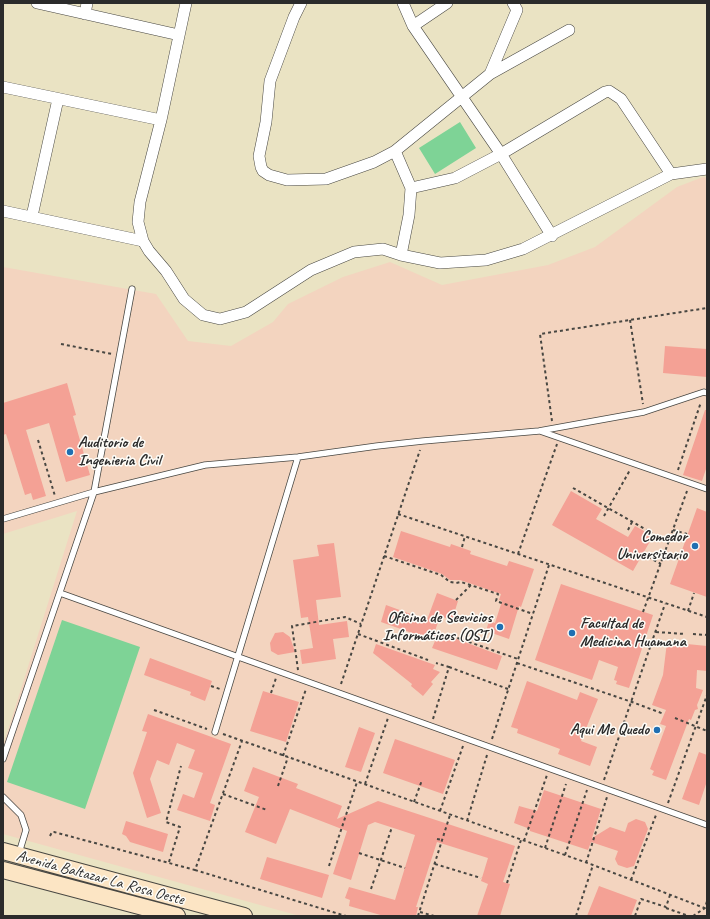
<!DOCTYPE html>
<meta charset="utf-8">
<style>
body{margin:0}
#map{position:relative;width:710px;height:919px;overflow:hidden;background:#eae3c3;font-family:Caveat,sans-serif}
canvas{display:block}
.frame{position:absolute;inset:0;border:4px solid #2b2b2b;pointer-events:none}
</style>
<div id="map">
<canvas width="710" height="919"></canvas>
<div class="frame"></div>
</div>
<script>
const g = document.querySelector('canvas').getContext('2d');
g.lineJoin = 'round';
function fillPath(path, color) {
  g.fillStyle = color;
  g.fill(path, 'evenodd');
}
function shape(rows) {
  const path = new Path2D();
  for (const r of rows) {
    path.moveTo(r[0], r[1]);
    for (let i = 2; i < r.length; i += 2) path.lineTo(r[i], r[i + 1]);
  }
  return path;
}
function strokePath(path, color, width, dash) {
  g.strokeStyle = color;
  g.lineWidth = width;
  g.lineCap = dash ? 'butt' : 'round';
  g.setLineDash(dash || []);
  g.stroke(path);
}
function drawText(font, color, halo, rows, align = 'center') {
  g.font = font + ' Caveat,sans-serif';
  g.lineWidth = 3;
  g.setLineDash([]);
  g.textBaseline = 'middle';
  g.strokeStyle = halo;
  g.fillStyle = color;
  for (const [text, x, y, turn = 0] of rows) {
    g.save();
    g.translate(x, y);
    g.rotate((+turn || 0) * Math.PI / 180);
    g.textAlign = isNaN(turn) ? turn : align;
    if (halo) g.strokeText(text, 0, 0);
    g.fillText(text, 0, 0);
    g.restore();
  }
}
fillPath(shape([
 [703,177,707,178,707,916,300,916,3,834,3,746,77,511,3,534,3,267,156,294,188,341,231,346,273,322,288,304,343,277,390,262,442,285,548,265,595,247,677,187]
]), '#f3d4bf');
fillPath(shape([
 [460,122,476,148,435,174,419,148],
 [62,620,140,647,85,809,7,782]
]), '#7ed396');
fillPath(shape([
 [665,346,707,349,707,377,663,373],
 [67,383,76,415,73,416,90,475,66,482,49,423,26,430,46,496,33,500,31,493,25,495,6,434,3,435,3,403],
 [705,410,707,410,707,466,702,481,683,475],
 [571,491,602,509,596,519,628,537,635,526,653,536,633,571,552,525],
 [697,508,707,512,707,597,670,584],
 [401,531,450,547,451,544,471,551,470,554,507,566,509,561,534,569,521,607,519,606,509,639,486,631,489,621,495,623,502,601,499,600,501,594,460,580,450,580,442,574,393,557],
 [334,543,341,597,316,600,319,625,347,621,349,637,333,639,336,659,302,664,300,650,313,648,308,617,301,618,293,560,319,556,317,545],
 [561,584,653,615,629,688,616,684,617,681,614,680,618,667,599,660,592,680,535,660],
 [437,593,458,601,452,620,440,616,435,631,502,656,497,670,432,648,435,641,381,622,386,605,427,620],
 [283,632,290,637,295,652,278,655,271,651,270,643,275,633],
 [667,642,707,646,707,671,697,670,696,688,703,690,697,705,698,709,695,710,691,720,689,719,666,780,652,775,654,771,650,769,666,726,660,724,666,710,652,705,663,675],
 [376,644,435,665,433,669,440,672,431,682,433,684,423,696,411,686,412,684,373,653],
 [150,658,212,681,205,701,190,695,191,692,144,675],
 [527,681,577,700,580,692,598,699,581,741,597,747,590,766,558,754,560,749,517,733,518,729,511,727],
 [263,691,299,702,286,742,250,731],
 [148,714,231,744,210,803,215,805,210,821,177,810,183,794,194,798,203,773,188,768,195,750,177,743,169,765,157,760,150,779,161,813,147,818,133,773,147,732,142,731],
 [359,727,375,733,361,772,345,767],
 [395,739,455,760,443,794,383,773],
 [699,752,707,755,707,781,699,805,682,799],
 [253,767,298,784,296,788,342,806,337,819,378,801,515,846,503,882,510,884,500,916,477,916,488,884,481,881,488,858,437,842,416,907,418,907,416,916,384,916,349,906,350,900,345,898,349,887,395,900,415,835,375,822,368,825,351,880,333,874,347,831,290,809,276,844,245,832,259,797,244,791],
 [544,790,601,809,592,838,610,827,625,832,628,823,636,819,645,822,648,829,634,866,627,868,618,865,615,859,618,851,591,842,588,850,530,831,530,829,514,823,519,806,537,811],
 [126,821,168,834,163,852,130,842,126,836,122,834],
 [267,857,329,875,322,898,260,879],
 [599,886,637,900,631,916,587,916]
]), '#f4a195');
const lane = shape([
 [540,431,707,489],
 [3,519,94,492,205,465,298,457,377,446,423,441,539,431,644,412,704,392,707,393],
 [60,593,707,825],
 [215,732,298,457],
 [3,759,94,492,132,289],
 [3,797,21,815,26,830,19,853]
]);
const street = shape([
 [37,3,179,35],
 [186,3,161,120,140,202,138,222,143,241,149,251,166,271,184,299,203,315,220,319,246,312,311,270,354,252,383,249,401,255,440,263,486,260,523,249,671,174,707,169],
 [301,3,294,17,270,81,266,122,259,156,261,167,263,171,269,175,287,180,326,179,374,162,395,151,490,74,517,10,513,3],
 [403,3,413,26,501,154,552,236],
 [85,14,87,3],
 [413,26,447,3],
 [490,74,569,30],
 [3,87,161,120],
 [395,151,411,188,409,215,401,255],
 [411,188,455,178,501,154,605,92,609,91,621,99,671,174],
 [3,211,143,241],
 [32,216,58,99]
]);
const secondary = shape([
 [3,851,244,916],
 [3,870,177,916]
]);
strokePath(lane, '#484742', 7);
strokePath(street, '#484742', 12);
strokePath(secondary, '#484742', 18);
strokePath(shape([
 [630,320,643,404],
 [61,344,112,354],
 [552,421,540,334,707,308],
 [38,440,55,496],
 [678,470,701,402],
 [573,488,652,533],
 [398,514,707,617],
 [604,516,630,470],
 [628,530,632,522],
 [673,530,687,534],
 [462,547,465,536],
 [518,554,557,444],
 [643,554,661,564],
 [664,554,679,559],
 [384,556,441,575,450,582,456,583,461,582,498,594,496,601,533,614],
 [456,600,472,584],
 [688,611,694,593],
 [643,612,687,491],
 [656,632,685,634],
 [358,634,428,660],
 [446,634,518,659],
 [693,634,707,635],
 [517,663,632,702,664,714],
 [449,667,508,689],
 [298,670,292,626,345,617,361,624],
 [341,684,420,450],
 [211,686,220,689],
 [271,693,276,678],
 [154,710,207,729],
 [675,718,707,731],
 [433,719,449,667,436,663],
 [223,734,593,865,707,909],
 [492,739,549,565],
 [283,756,306,689],
 [604,780,665,604],
 [365,784,388,718],
 [278,786,288,757],
 [223,794,267,810],
 [414,802,422,780],
 [668,803,707,695],
 [440,811,463,746],
 [467,821,487,755],
 [50,836,52,832,54,832,195,870,242,741],
 [437,839,442,840],
 [524,841,547,775],
 [545,848,566,784],
 [359,853,405,868],
 [565,855,587,790],
 [169,862,180,827,166,822,181,766],
 [586,863,607,797],
 [435,864,481,878],
 [329,866,357,782],
 [195,870,346,916],
 [631,880,656,815],
 [507,883,521,840],
 [371,889,392,827],
 [666,908,689,916],
 [420,912,434,916],
 [418,916,450,815],
 [576,916,593,865],
 [635,916,641,899,666,907,670,895],
 [693,916,705,908,707,901]
]), '#484742', 2, [3, 3]);
strokePath(lane, '#fff', 5.5);
strokePath(street, '#fff', 11);
strokePath(secondary, '#fce5c4', 16);
for (const [x, y, r, color] of [
 [70,452,4,"#1f6fb2"],
 [695,546,4,"#1f6fb2"],
 [500,627,4,"#1f6fb2"],
 [572,633,4,"#1f6fb2"],
 [657,730,4,"#1f6fb2"]
]) {
  const dot = new Path2D();
  dot.arc(x, y, r, 0, 2 * Math.PI);
  g.fillStyle = color;
  g.fill(dot);
  strokePath(dot, '#fdfcf7', 1.5);
}
drawText('bold 16px', '#2b2b2b', '#fdfcf7', [
 ["Auditorio de",78,443,"left"],
 ["Ingenieria Civil",78,461,"left"],
 ["Comedor",687,537],
 ["Universitario",687,555],
 ["Oficina de Seevicios",492,618],
 ["Informáticos (OSI)",492,636],
 ["Facultad de",580,624,"left"],
 ["Medicina Huamana",580,642,"left"],
 ["Aqui Me Quedo",649,730]
], 'right');
drawText('16px', '#2b2b2b', '#fdfcf7', [
 ["Avenida Baltazar La Rosa Oeste",100,878,15]
]);
</script>
